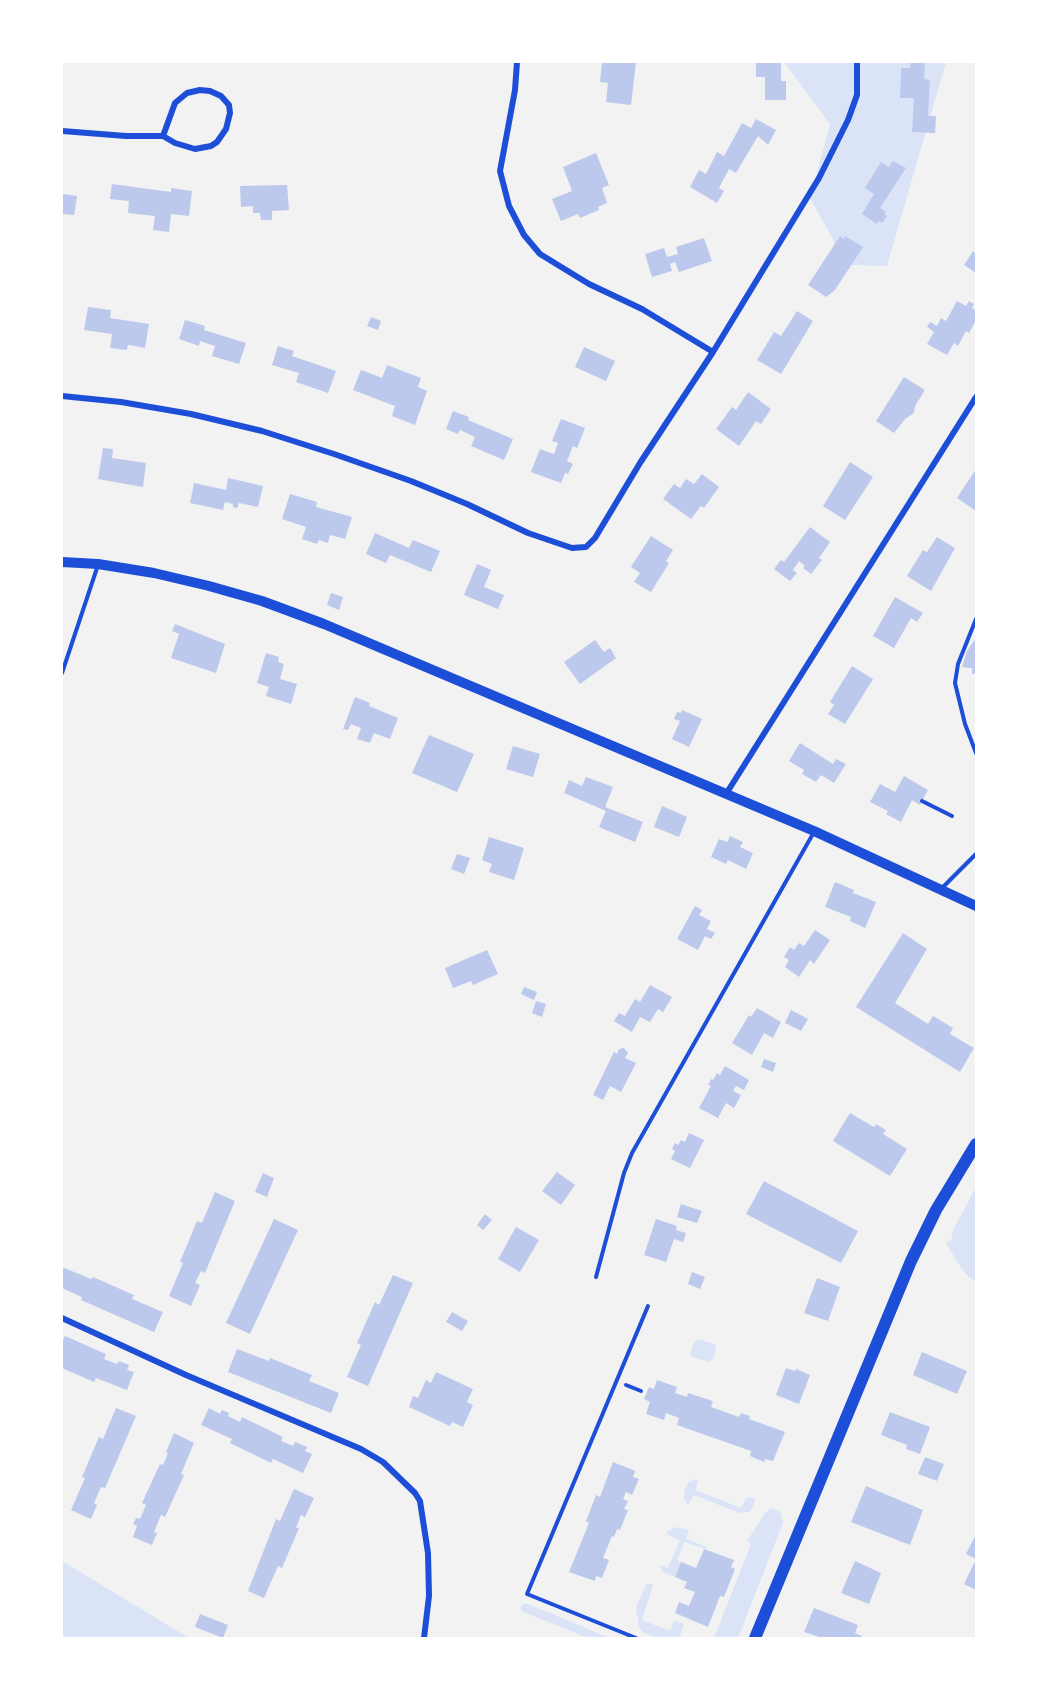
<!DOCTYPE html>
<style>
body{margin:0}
#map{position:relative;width:1038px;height:1700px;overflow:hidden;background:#f2f2f2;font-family:Ubuntu,sans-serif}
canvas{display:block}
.frame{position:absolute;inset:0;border:63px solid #fff;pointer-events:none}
</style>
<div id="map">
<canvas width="1038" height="1700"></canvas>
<div class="frame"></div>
</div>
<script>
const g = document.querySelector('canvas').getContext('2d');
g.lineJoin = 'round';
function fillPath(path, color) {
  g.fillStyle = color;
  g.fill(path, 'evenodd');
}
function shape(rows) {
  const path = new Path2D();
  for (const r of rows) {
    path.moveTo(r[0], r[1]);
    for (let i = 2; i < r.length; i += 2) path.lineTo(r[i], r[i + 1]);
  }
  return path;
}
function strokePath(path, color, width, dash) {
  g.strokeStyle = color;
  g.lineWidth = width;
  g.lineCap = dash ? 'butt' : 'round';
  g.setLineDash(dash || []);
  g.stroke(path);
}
fillPath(shape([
 [784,62,946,62,887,266,847,265,810,198,830,124],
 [976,1187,976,1281,971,1279,963,1271,947,1245,947,1241,951,1241,953,1230],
 [698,1339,715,1344,716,1350,713,1358,709,1362,693,1357,690,1354,694,1342],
 [695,1479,698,1480,696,1490,741,1508,746,1498,751,1497,755,1500,754,1506,749,1512,739,1513,694,1495,688,1505,684,1500,685,1489,688,1483],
 [772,1508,781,1512,783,1523,738,1638,714,1638,751,1544,747,1541,765,1513],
 [676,1527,689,1530,686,1539,707,1547,706,1549,684,1542,677,1560,681,1562,675,1577,663,1572,659,1565,668,1568,680,1540,668,1535,666,1532],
 [62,1561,189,1638,62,1638],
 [647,1583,653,1585,642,1620,670,1631,674,1620,684,1624,680,1636,684,1638,658,1638,643,1632,639,1627,636,1607],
 [523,1604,528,1604,610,1638,588,1638,523,1612,520,1608]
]), '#dbe4f7');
fillPath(shape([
 [602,62,636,62,631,105,606,102,608,83,600,82],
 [756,62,781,62,781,81,786,81,786,100,765,100,765,77,756,77],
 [911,62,925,62,924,79,930,80,928,116,936,116,935,133,912,132,914,98,900,98,901,68,910,68],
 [756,119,776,130,768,145,758,136,736,173,729,169,719,188,724,191,717,203,690,187,699,170,706,174,717,152,724,156,742,123,751,128],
 [596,153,609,185,602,188,607,203,598,207,599,210,580,218,578,214,561,221,552,199,572,191,563,167],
 [893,161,906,168,880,208,886,212,884,214,887,216,882,223,879,221,877,224,862,214,874,194,865,188,881,162,889,167],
 [112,184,171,192,171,188,192,191,189,216,171,214,169,232,153,230,155,216,128,213,129,201,110,199],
 [287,185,289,210,272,211,272,220,261,220,260,213,253,213,253,206,241,207,240,186],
 [62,194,77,196,74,215,62,214],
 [840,236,844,239,845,236,863,247,835,290,826,297,808,285],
 [704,238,712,261,679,272,675,262,670,264,672,271,652,277,645,254,664,248,667,257,678,254,676,247],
 [973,251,976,254,976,273,964,265],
 [957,301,966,306,969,301,974,304,972,308,976,310,976,320,969,333,966,331,958,346,954,343,947,355,927,344,934,332,927,327,930,322,937,326,941,318,946,321],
 [88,307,111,310,110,318,149,324,145,348,128,345,127,350,110,348,112,334,84,330],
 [797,311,813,321,781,374,757,360,774,332,781,336],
 [371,317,381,321,378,330,367,326],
 [185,320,205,326,204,330,246,343,239,364,212,356,215,346,200,341,199,346,179,339],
 [278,346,294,351,292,356,336,371,328,393,296,382,299,373,272,365],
 [584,347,615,361,606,381,575,367],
 [387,365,421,378,418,387,427,391,415,425,392,416,395,406,353,390,361,370,382,378],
 [904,377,925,390,915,406,914,413,905,419,894,433,876,421],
 [748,392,771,409,761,424,756,421,739,446,716,429,732,407,736,410],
 [453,411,469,417,468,420,513,439,504,460,471,446,475,437,460,430,458,434,446,429],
 [561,419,585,428,577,448,573,446,567,461,573,464,568,474,565,473,561,483,531,472,540,449,554,454,558,443,552,441],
 [103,448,113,449,112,458,146,463,143,487,98,479],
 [850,462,873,477,845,520,823,506],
 [976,469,976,511,957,498],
 [702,474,719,487,704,508,701,506,691,519,663,499,674,484,680,488,686,479,694,484],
 [228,478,263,486,258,507,239,503,237,508,233,507,233,504,225,502,223,510,190,503,194,483,226,490],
 [290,494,317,502,316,507,352,517,345,539,330,535,328,543,319,540,317,544,302,539,306,527,282,519],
 [810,527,830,542,819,558,822,560,811,574,803,568,805,566,799,561,793,570,797,573,790,581,774,569,781,560,784,562],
 [375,533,409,548,413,540,440,551,431,572,390,555,386,563,366,554],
 [651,536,673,550,666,561,669,563,651,592,634,582,640,573,631,567],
 [937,537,955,548,931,591,907,576,923,550,927,552],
 [477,564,491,570,484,587,504,595,498,609,464,595],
 [331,593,343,597,339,610,327,605],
 [895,597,923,613,917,622,911,618,894,648,873,636],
 [175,624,225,644,216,673,171,658,179,634,172,631],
 [976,638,976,674,972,674,972,668,962,667,967,651],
 [595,640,604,652,610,648,616,658,580,684,564,662],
 [266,653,279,657,278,662,284,664,280,679,297,684,291,704,266,696,269,687,257,683],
 [852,666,873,679,845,724,828,714,834,705,830,702],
 [355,697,370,703,369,706,398,718,390,739,374,733,370,743,357,739,361,728,351,724,348,730,343,729],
 [682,710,702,719,689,747,672,739,680,721,674,719,677,712,681,713],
 [429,735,474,754,457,792,412,773],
 [800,743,833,764,836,759,846,764,834,783,821,775,816,782,802,774,804,770,789,761],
 [513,746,540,754,533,777,506,769],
 [904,776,928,790,920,805,912,800,901,822,886,814,888,811,870,802,880,784,895,792],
 [586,777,613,787,605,807,643,822,635,842,599,827,606,811,564,793,569,780,582,786],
 [662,806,687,817,679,837,654,827],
 [730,836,743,842,740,847,753,853,746,869,728,860,726,864,711,857,719,839,727,842],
 [489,837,524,848,514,880,489,872,492,864,482,860],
 [457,854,470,858,464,874,451,869],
 [835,882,854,890,853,893,876,902,865,928,850,921,851,917,825,907],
 [695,906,702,910,699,915,711,921,707,929,715,933,711,939,705,936,698,950,677,939],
 [815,930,830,940,814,964,810,960,799,977,785,967,789,960,784,957,790,947,794,950,799,943,804,946],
 [903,933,927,949,895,1003,928,1024,933,1016,953,1028,950,1034,974,1048,960,1072,856,1007],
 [487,950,498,974,473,985,471,981,453,988,445,968],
 [650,985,672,997,663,1012,658,1009,650,1022,640,1017,632,1032,614,1021,619,1013,625,1016,635,999,640,1002],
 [524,987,537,992,534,1000,521,994],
 [536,1001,546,1004,542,1017,532,1013],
 [757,1008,781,1022,773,1038,764,1033,752,1055,732,1043,749,1015,751,1017],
 [791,1010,808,1019,801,1031,785,1023],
 [624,1048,628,1053,625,1058,636,1063,621,1092,610,1086,603,1100,593,1095,614,1052,617,1054,619,1049],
 [764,1059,776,1063,773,1072,761,1067],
 [725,1066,749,1080,744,1090,736,1086,733,1091,741,1095,734,1108,726,1103,718,1118,699,1108,711,1086,708,1085,711,1079,713,1080,717,1073,720,1075],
 [850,1113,874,1127,876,1124,886,1130,883,1134,907,1149,890,1176,833,1141],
 [689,1133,704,1140,690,1168,671,1159,675,1151,672,1149,675,1143,678,1145,681,1140,685,1142],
 [557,1172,575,1185,561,1205,542,1191],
 [263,1173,274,1178,267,1197,255,1192],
 [764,1181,858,1231,841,1263,746,1214],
 [215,1192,235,1201,205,1273,201,1271,195,1283,200,1285,191,1306,169,1296,183,1263,180,1262,197,1221,202,1223],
 [681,1204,702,1211,697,1223,677,1217],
 [485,1214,492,1220,483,1230,477,1225],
 [274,1219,298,1230,250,1334,226,1323],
 [656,1219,677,1226,676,1230,686,1233,683,1242,674,1239,666,1262,644,1255],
 [516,1227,539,1240,520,1272,498,1259],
 [62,1267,91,1279,93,1277,134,1295,132,1299,163,1312,154,1332,81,1300,82,1297,62,1288],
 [692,1272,705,1277,700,1289,688,1284],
 [393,1275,413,1283,368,1386,347,1377,361,1345,357,1343,375,1302,379,1305],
 [817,1278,840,1287,828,1321,804,1313],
 [452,1312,468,1321,462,1331,446,1322],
 [65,1336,106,1354,104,1359,117,1364,119,1361,129,1365,127,1370,134,1372,127,1390,96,1378,94,1382,62,1368,62,1339,63,1340],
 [237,1349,269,1361,270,1358,312,1375,309,1381,339,1393,331,1413,228,1372],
 [922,1352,967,1371,957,1394,913,1375],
 [786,1368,795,1371,796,1369,810,1375,799,1404,776,1395],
 [436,1372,473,1389,467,1402,473,1405,463,1427,452,1422,450,1426,409,1407,413,1396,418,1398,426,1380,431,1383],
 [657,1380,677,1387,675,1393,687,1397,688,1393,713,1401,711,1407,739,1417,741,1413,750,1416,749,1419,785,1432,773,1461,765,1459,764,1462,750,1456,751,1451,677,1425,679,1418,666,1413,664,1420,646,1414,650,1402,644,1399,649,1387,654,1389],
 [116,1408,136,1416,105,1488,101,1487,94,1503,97,1505,91,1519,71,1510,85,1478,82,1477,99,1437,103,1439],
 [209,1408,220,1414,222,1410,229,1413,228,1416,240,1422,242,1417,283,1437,281,1441,293,1446,295,1442,307,1447,305,1451,312,1454,303,1473,273,1459,271,1463,230,1443,232,1439,201,1425],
 [890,1412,930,1427,920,1454,906,1449,907,1445,881,1435],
 [174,1433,194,1443,181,1474,184,1475,165,1517,161,1515,154,1532,157,1533,152,1545,133,1537,137,1526,133,1524,136,1518,140,1519,146,1505,142,1503,160,1464,163,1465,168,1453,166,1452],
 [925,1457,944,1464,937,1481,918,1474],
 [613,1462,635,1471,633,1477,639,1479,632,1495,626,1492,623,1499,628,1501,624,1509,628,1510,620,1530,617,1529,614,1537,612,1536,603,1558,609,1560,602,1578,596,1576,595,1581,569,1572,589,1523,586,1521,596,1495,600,1497],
 [866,1486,923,1510,910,1545,851,1522],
 [294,1489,314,1498,305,1517,301,1515,296,1528,299,1528,282,1568,278,1566,264,1598,248,1591,276,1519,280,1521],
 [976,1534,976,1590,964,1584,976,1559,966,1554],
 [704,1549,734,1560,731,1567,735,1569,724,1597,720,1596,708,1627,675,1613,679,1602,689,1606,695,1592,684,1588,687,1582,675,1577,681,1562,696,1568],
 [855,1561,881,1573,869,1604,841,1593],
 [814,1608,858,1625,855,1633,862,1636,861,1638,822,1638,804,1632],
 [200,1614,228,1625,223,1638,195,1627]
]), '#bdc9ec');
strokePath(shape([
 [922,801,952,816],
 [626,1385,641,1391]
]), '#1d4ed8', 4);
strokePath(shape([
 [976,619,958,664,955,683,965,724,976,753],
 [62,673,98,565],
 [941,889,976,854],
 [596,1277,624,1173,632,1153,814,832],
 [636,1638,527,1594,648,1306]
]), '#1d4ed8', 4);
strokePath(shape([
 [517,62,515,90,500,171,509,206,524,235,540,254,589,284,642,309,713,352],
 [200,90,210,91,221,96,229,105,230,113,226,129,217,142,211,146,195,149,175,143,163,136,175,103,187,93,200,90],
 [62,131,126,136,163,136],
 [62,396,121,402,191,414,262,431,334,454,411,481,467,504,528,533,572,548,586,547,595,538,640,463,713,352,819,178,848,120,857,95,857,62],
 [726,794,976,397],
 [62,1318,186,1375,361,1449,383,1462,415,1493,420,1501,428,1553,429,1596,424,1638]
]), '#1d4ed8', 6);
strokePath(shape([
 [62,562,98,564,154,573,209,586,262,601,324,624,814,831,976,906]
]), '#1d4ed8', 10);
strokePath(shape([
 [755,1638,911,1261,936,1210,976,1144]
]), '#1d4ed8', 12);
</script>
